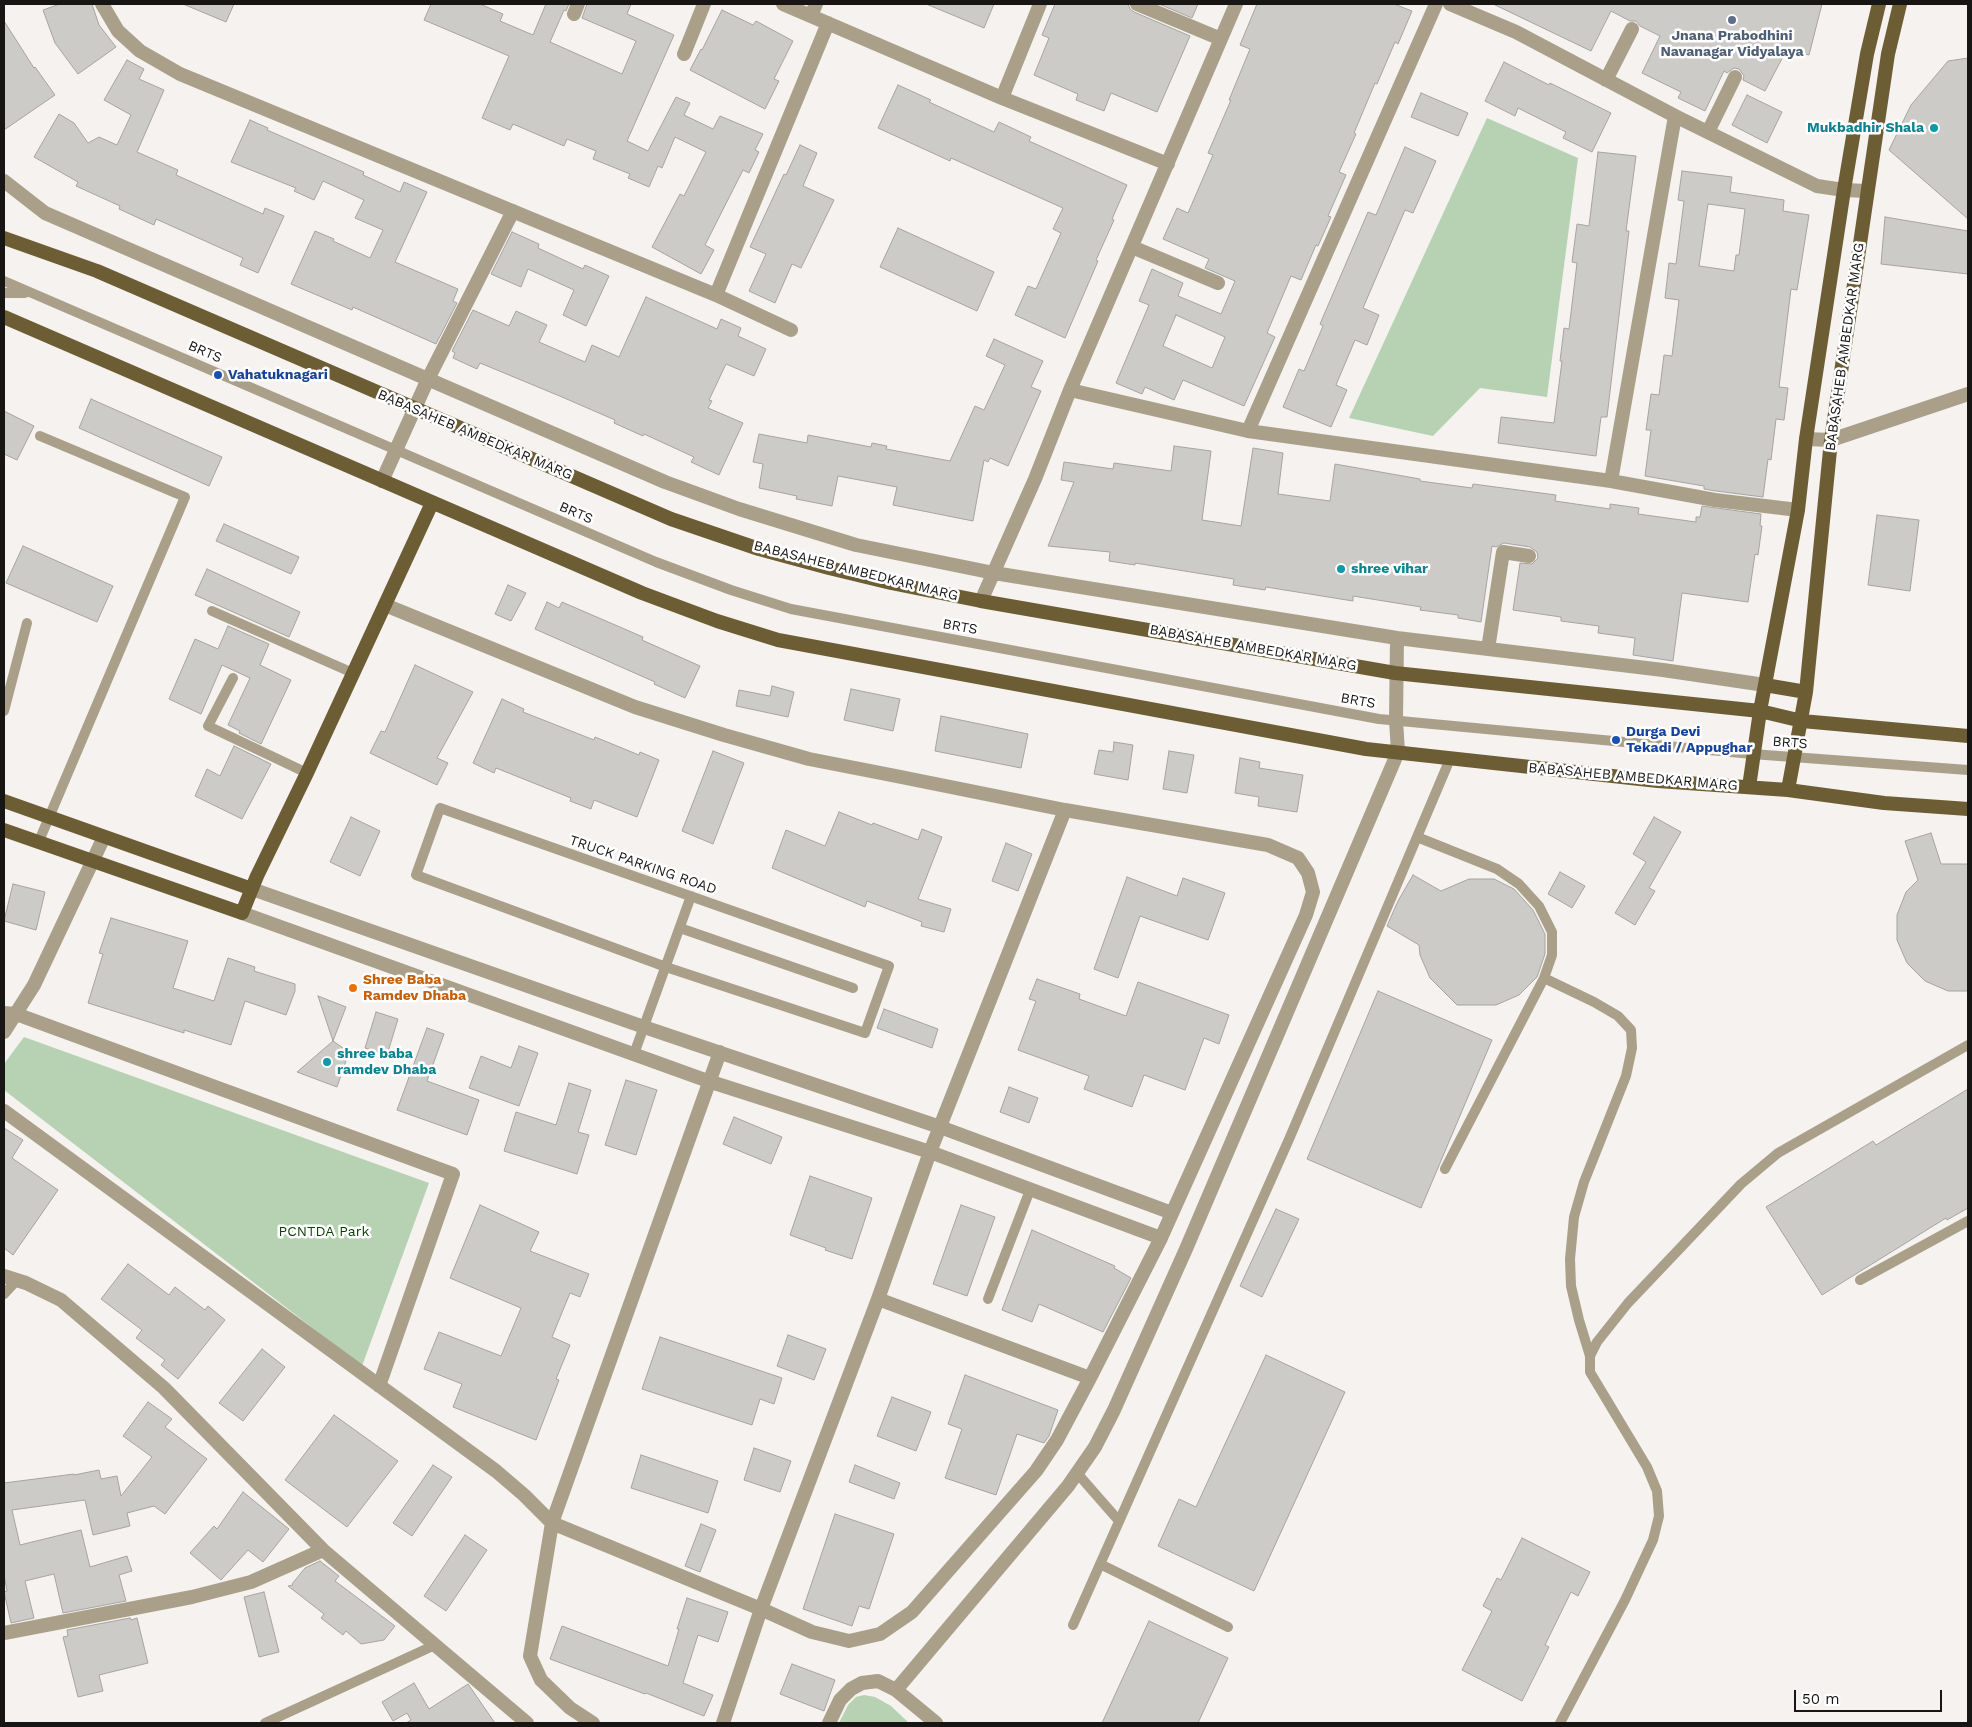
<!DOCTYPE html>
<style>
body{margin:0}
#map{position:relative;width:1972px;height:1727px;overflow:hidden;background:#f5f2ef;font-family:"Work Sans",sans-serif}
canvas{display:block}
.frame{position:absolute;inset:0;border:5px solid #171615;pointer-events:none}
.scale{position:absolute;left:1794px;top:1690px;width:148px;height:22px;box-sizing:border-box;border:2px solid #171615;border-top:0;padding-left:6px;font-size:15px;line-height:18px;white-space:nowrap;color:#171615;-webkit-text-stroke:4px #fff;paint-order:stroke}
</style>
<div id="map">
<canvas width="1972" height="1727"></canvas>
<div class="frame"></div>
<div class="scale">50 m</div>
</div>
<script>
const g = document.querySelector('canvas').getContext('2d');
g.lineJoin = 'round';
function fillPath(path, color) {
  g.fillStyle = color;
  g.fill(path, 'evenodd');
}
function shape(rows) {
  const path = new Path2D();
  for (const r of rows) {
    path.moveTo(r[0], r[1]);
    for (let i = 2; i < r.length; i += 2) path.lineTo(r[i], r[i + 1]);
  }
  return path;
}
function strokePath(path, color, width, dash) {
  g.strokeStyle = color;
  g.lineWidth = width;
  g.lineCap = dash ? 'butt' : 'round';
  g.setLineDash(dash || []);
  g.stroke(path);
}
function drawText(font, color, halo, rows, align = 'center') {
  g.font = font + ' "Work Sans",sans-serif';
  g.lineWidth = 5;
  g.setLineDash([]);
  g.textBaseline = 'middle';
  g.strokeStyle = halo;
  g.fillStyle = color;
  for (const [text, x, y, turn = 0] of rows) {
    g.save();
    g.translate(x, y);
    g.rotate((+turn || 0) * Math.PI / 180);
    g.textAlign = isNaN(turn) ? turn : align;
    if (halo) g.strokeText(text, 0, 0);
    g.fillText(text, 0, 0);
    g.restore();
  }
}
fillPath(shape([
 [1487,118,1578,158,1547,397,1480,388,1433,436,1349,418],
 [24,1037,429,1183,362,1366,4,1090,4,1064],
 [864,1695,875,1697,891,1706,909,1723,839,1723,848,1705,856,1697]
]), '#b7d2b3');
const building = shape([
 [60,4,92,4,99,25,116,47,78,74,55,43,43,10,60,4],
 [183,4,234,4,226,22,183,4],
 [431,4,480,4,503,14,500,21,533,35,546,4,569,4,566,11,564,10,550,42,622,74,636,41,582,18,587,4,631,4,627,14,674,35,627,141,648,151,676,97,690,103,684,115,713,129,720,116,763,134,755,150,759,152,749,173,743,170,705,245,714,250,701,274,652,247,680,194,684,196,706,152,675,137,662,168,658,166,649,187,628,178,630,174,593,159,596,151,567,139,564,146,513,124,510,130,482,118,509,56,424,20,431,4],
 [926,4,994,4,984,28,926,4],
 [1055,4,1128,4,1130,9,1134,12,1190,36,1157,112,1111,93,1104,111,1076,100,1078,94,1034,75,1049,38,1042,35,1055,4],
 [1159,4,1198,4,1192,18,1159,4],
 [1257,4,1394,4,1412,11,1398,44,1395,42,1377,84,1375,83,1354,133,1356,134,1339,172,1346,175,1328,216,1331,217,1318,246,1316,245,1301,280,1291,276,1267,333,1275,337,1244,406,1183,380,1174,400,1145,387,1142,394,1116,383,1149,305,1139,301,1152,269,1183,283,1178,296,1221,314,1235,281,1205,268,1209,259,1163,239,1177,208,1188,213,1213,155,1208,153,1231,100,1229,100,1250,49,1240,45,1257,4],
 [1176,315,1225,337,1212,368,1163,346,1176,315],
 [1493,4,1822,4,1809,55,1787,49,1765,91,1743,80,1744,76,1739,69,1734,68,1727,73,1724,71,1705,111,1678,98,1681,92,1642,73,1660,36,1640,26,1636,21,1630,21,1611,11,1591,51,1493,4],
 [722,10,753,25,756,21,793,41,774,79,779,81,765,109,690,70,701,49,702,50,722,10],
 [4,21,34,68,35,67,55,95,4,130,4,21],
 [1968,58,1968,219,1889,150,1911,105,1948,61,1968,58],
 [127,60,144,69,139,79,164,90,137,152,178,170,176,175,263,214,265,208,284,216,258,273,240,265,243,258,156,219,154,225,119,209,120,206,76,186,78,182,34,157,59,114,74,123,88,143,99,137,117,145,131,115,104,100,127,60],
 [1504,62,1549,85,1550,83,1611,113,1592,152,1563,138,1566,132,1518,108,1515,116,1485,101,1504,62],
 [898,85,931,100,929,102,994,132,999,122,1031,137,1029,141,1127,185,1112,219,1114,220,1096,260,1098,261,1065,338,1015,315,1028,286,1036,289,1061,233,1053,229,1063,208,951,158,950,161,878,128,898,85],
 [1421,93,1468,113,1458,136,1411,117,1421,93],
 [1747,95,1782,112,1767,143,1732,125,1747,95],
 [250,120,268,128,267,130,364,172,363,175,400,192,404,182,427,192,395,262,458,289,453,301,457,303,436,344,353,307,352,310,291,284,315,231,334,239,333,241,370,258,383,230,355,218,364,200,323,181,314,200,294,191,296,188,231,162,250,120],
 [800,145,817,153,803,186,834,200,801,268,792,264,775,303,749,291,766,254,750,247,784,174,786,175,800,145],
 [1405,147,1436,161,1413,213,1405,210,1363,308,1379,315,1367,345,1355,340,1336,385,1347,390,1331,427,1283,407,1299,369,1304,371,1323,326,1320,324,1368,212,1376,215,1405,147],
 [1598,152,1636,156,1626,231,1629,231,1607,417,1601,417,1596,456,1498,443,1501,417,1554,423,1562,361,1560,361,1564,328,1569,329,1577,263,1572,262,1577,224,1589,226,1598,152],
 [1682,171,1732,177,1730,192,1784,200,1783,211,1809,215,1797,290,1791,289,1779,387,1788,388,1784,420,1776,419,1771,460,1768,459,1763,497,1716,491,1704,489,1704,486,1645,476,1651,430,1646,430,1651,394,1659,395,1664,355,1672,356,1679,300,1665,298,1669,263,1676,264,1684,201,1678,200,1682,171],
 [1708,204,1745,209,1739,255,1736,255,1734,271,1699,266,1708,204],
 [1885,217,1968,231,1968,274,1881,264,1885,217],
 [898,228,994,272,977,311,880,267,898,228],
 [512,232,539,244,538,248,583,269,585,265,609,276,586,326,563,315,574,290,528,269,521,287,491,274,512,232],
 [646,297,717,329,721,319,741,328,738,336,766,349,754,376,726,364,709,400,712,401,708,408,743,423,719,475,691,462,694,457,644,434,643,436,614,423,615,420,562,397,480,363,477,369,453,358,455,353,452,351,473,310,509,326,516,311,547,325,539,342,585,362,592,345,619,357,646,297],
 [994,339,1043,361,1031,387,1041,391,1008,466,990,458,988,462,984,460,973,521,893,505,897,487,838,476,832,506,796,499,797,496,759,488,763,464,753,462,759,434,807,443,808,435,871,447,872,443,887,446,886,449,950,461,975,406,984,410,1005,365,986,356,994,339],
 [91,399,222,457,209,486,79,428,91,399],
 [4,411,34,426,17,460,4,454,4,411],
 [1174,446,1211,451,1202,520,1241,526,1253,448,1283,453,1278,494,1330,501,1335,464,1420,479,1420,481,1472,488,1473,484,1556,495,1555,501,1610,509,1610,504,1639,508,1638,514,1696,522,1696,517,1700,517,1702,506,1761,514,1760,526,1762,526,1758,555,1755,554,1748,602,1682,593,1673,661,1633,655,1635,638,1598,633,1599,626,1561,621,1561,617,1513,610,1520,563,1532,564,1538,558,1537,552,1530,547,1504,543,1496,547,1492,546,1481,622,1458,618,1458,615,1420,610,1421,607,1353,596,1353,601,1266,587,1265,590,1233,585,1234,579,1135,563,1135,565,1109,561,1110,552,1048,546,1074,482,1061,480,1064,462,1113,469,1114,463,1171,471,1174,446],
 [1877,515,1919,520,1910,591,1868,585,1877,515],
 [224,524,299,557,291,574,216,541,224,524],
 [23,546,113,586,97,622,6,583,23,546],
 [207,569,300,612,289,637,195,595,207,569],
 [508,585,526,593,511,621,495,614,508,585],
 [547,602,559,608,562,602,643,637,642,640,700,666,685,698,654,684,655,682,535,629,547,602],
 [228,626,269,644,260,665,291,680,261,744,239,733,240,731,228,725,250,678,222,665,201,714,169,699,195,639,218,649,228,626],
 [415,665,473,692,437,758,448,763,437,785,370,753,381,731,385,732,415,665],
 [772,686,794,692,788,717,736,706,739,690,770,696,772,686],
 [851,689,900,699,893,731,844,720,851,689],
 [502,699,524,709,523,712,594,740,595,737,639,755,640,752,659,760,637,817,594,800,591,809,570,801,571,798,496,768,494,773,473,763,502,699],
 [941,716,1028,734,1021,768,935,751,941,716],
 [1114,742,1133,745,1128,780,1094,774,1099,750,1113,752,1114,742],
 [234,746,271,764,242,819,195,796,207,769,220,776,234,746],
 [713,751,744,763,713,844,682,831,713,751],
 [1169,751,1194,755,1187,793,1163,789,1169,751],
 [1240,758,1260,762,1259,768,1303,775,1297,812,1258,806,1259,797,1235,793,1240,758],
 [839,812,872,825,873,823,918,840,922,829,942,837,918,899,951,909,944,932,921,926,922,922,867,901,865,907,772,868,786,830,825,846,839,812],
 [351,817,380,831,360,876,330,862,351,817],
 [1654,817,1681,832,1649,888,1655,891,1635,925,1615,913,1646,862,1633,854,1654,817],
 [1931,833,1941,864,1968,864,1968,991,1948,991,1925,981,1907,963,1897,940,1897,915,1906,892,1918,880,1905,841,1931,833],
 [1006,843,1032,854,1018,891,992,881,1006,843],
 [1560,872,1585,886,1572,908,1548,894,1560,872],
 [1413,875,1441,891,1469,879,1494,879,1514,889,1533,910,1545,934,1545,954,1537,977,1519,995,1496,1005,1457,1005,1430,978,1420,955,1419,945,1387,926,1398,901,1413,875],
 [1127,877,1177,896,1183,878,1225,893,1208,940,1140,916,1118,978,1094,969,1127,877],
 [13,884,45,892,36,930,4,921,13,884],
 [111,918,188,941,173,988,214,1001,228,958,255,967,254,971,295,984,295,991,286,1015,245,1001,231,1045,184,1030,184,1033,88,1003,103,954,99,953,111,918],
 [1037,979,1080,994,1079,999,1126,1016,1138,982,1229,1015,1219,1044,1204,1038,1185,1090,1144,1075,1132,1107,1084,1089,1089,1076,1018,1050,1036,1001,1029,999,1037,979],
 [1378,991,1492,1040,1421,1208,1307,1159,1378,991],
 [318,996,346,1007,333,1041,318,996],
 [884,1009,938,1029,932,1048,877,1028,884,1009],
 [376,1012,398,1019,387,1055,365,1048,376,1012],
 [427,1028,444,1034,427,1081,479,1100,467,1135,397,1110,427,1028],
 [333,1041,349,1052,337,1087,297,1072,333,1041],
 [519,1046,538,1053,519,1106,469,1088,481,1056,511,1068,519,1046],
 [626,1080,657,1090,636,1155,605,1145,626,1080],
 [569,1083,591,1090,578,1132,589,1135,577,1174,504,1151,516,1112,556,1125,569,1083],
 [1009,1087,1038,1098,1029,1123,1000,1112,1009,1087],
 [1968,1089,1968,1208,1947,1220,1946,1218,1822,1295,1766,1207,1873,1141,1876,1145,1968,1089],
 [734,1117,782,1137,771,1164,723,1144,734,1117],
 [4,1128,23,1140,12,1158,58,1190,13,1255,4,1248,4,1128],
 [810,1176,872,1198,852,1259,825,1250,826,1248,790,1235,810,1176],
 [480,1205,539,1232,530,1251,589,1274,580,1297,570,1293,552,1337,570,1345,556,1379,559,1380,536,1440,453,1407,462,1384,424,1369,439,1332,501,1356,521,1308,450,1278,480,1205],
 [961,1205,995,1217,967,1296,933,1284,961,1205],
 [1276,1209,1299,1219,1262,1297,1240,1286,1276,1209],
 [1032,1230,1115,1266,1114,1268,1131,1278,1103,1332,1039,1304,1032,1322,1002,1310,1032,1230],
 [128,1264,169,1295,175,1287,205,1310,208,1306,225,1320,178,1379,161,1365,165,1360,136,1338,142,1330,101,1299,128,1264],
 [788,1335,826,1349,814,1380,777,1366,788,1335],
 [660,1337,782,1378,774,1404,760,1399,752,1425,642,1389,660,1337],
 [262,1349,285,1367,243,1421,219,1403,262,1349],
 [1266,1355,1345,1392,1254,1591,1158,1546,1179,1499,1196,1507,1266,1355],
 [965,1375,1058,1410,1049,1436,1044,1443,1017,1434,996,1495,945,1478,962,1429,948,1424,965,1375],
 [892,1397,931,1412,916,1451,877,1436,892,1397],
 [148,1402,172,1419,165,1427,207,1459,165,1514,154,1506,127,1513,130,1526,93,1535,85,1500,12,1510,20,1545,81,1530,90,1567,127,1556,132,1571,119,1575,126,1601,63,1613,54,1574,25,1581,34,1618,11,1623,4,1592,7,1591,4,1575,4,1483,74,1474,74,1475,99,1470,101,1479,117,1476,121,1496,152,1457,123,1436,148,1402],
 [334,1415,398,1461,347,1527,285,1480,334,1415],
 [754,1448,791,1461,780,1492,744,1480,754,1448],
 [641,1455,718,1481,708,1513,631,1488,641,1455],
 [433,1465,452,1477,412,1536,393,1523,433,1465],
 [855,1465,900,1483,894,1499,849,1482,855,1465],
 [243,1492,289,1529,263,1562,248,1550,221,1580,190,1553,214,1526,217,1529,243,1492],
 [835,1514,894,1534,869,1609,859,1606,852,1626,803,1609,835,1514],
 [701,1524,716,1530,700,1572,685,1566,701,1524],
 [465,1535,487,1550,446,1611,424,1596,465,1535],
 [1522,1538,1590,1572,1578,1596,1571,1592,1545,1645,1549,1647,1522,1701,1462,1670,1492,1611,1483,1606,1497,1578,1501,1580,1522,1538],
 [320,1561,339,1576,335,1581,395,1626,384,1640,361,1644,346,1631,343,1635,321,1618,324,1614,288,1586,293,1585,292,1584,305,1568,320,1561],
 [264,1592,279,1652,259,1657,244,1597,264,1592],
 [687,1598,728,1612,718,1642,698,1635,683,1683,713,1695,704,1716,646,1693,645,1694,550,1659,562,1626,668,1666,679,1629,677,1629,687,1598],
 [130,1618,131,1620,137,1618,148,1663,99,1675,103,1691,78,1697,63,1637,68,1636,67,1630,130,1618],
 [1149,1621,1228,1658,1198,1723,1102,1723,1149,1621],
 [792,1664,835,1680,824,1711,780,1694,792,1664],
 [414,1683,429,1709,468,1684,495,1723,406,1723,411,1720,407,1713,393,1721,382,1702,414,1683]
]);
fillPath(building, '#cdcbc8');
strokePath(building, '#a6a4a1', 1);
strokePath(shape([
 [4,281,656,562,731,590,791,609,1379,719,1752,754,1968,770],
 [4,293,25,293],
 [212,611,353,673],
 [233,678,208,726,307,773],
 [4,711,27,623],
 [440,808,889,966,865,1033,666,967,416,875,440,808],
 [1417,837,1497,869,1519,884,1539,906,1552,932,1552,955,1544,978,1445,1169],
 [39,841,185,497,40,436],
 [680,928,853,988],
 [1544,978,1594,1002,1618,1016,1631,1030,1632,1048,1626,1076,1584,1182,1574,1217,1570,1259,1571,1286,1579,1320,1590,1356],
 [634,1054,691,896],
 [1860,1280,1968,1221],
 [4,1294,17,1280],
 [988,1299,1030,1190],
 [1077,1473,1119,1521],
 [1100,1564,1228,1627],
 [1073,1625,1290,1137,1450,759],
 [265,1723,435,1645],
 [1560,1723,1625,1600,1653,1540,1659,1516,1657,1491,1647,1467,1590,1372,1590,1356,1597,1342,1628,1303,1741,1184,1778,1153,1968,1045]
]), '#aaa08a', 10);
strokePath(shape([
 [382,481,428,379]
]), '#aaa08a', 14);
strokePath(shape([
 [102,4,118,31,140,51,180,74,716,295,791,330],
 [783,4,1002,98,1168,164],
 [1137,4,1221,39],
 [1450,4,1516,32,1675,116,1817,186,1844,190,1867,191],
 [574,14,578,4],
 [811,16,816,4],
 [684,54,704,4],
 [1606,80,1632,29],
 [1002,98,1040,4],
 [1708,132,1735,77],
 [4,181,45,213,665,482,739,509,856,545,994,573,1397,638,1663,670,1765,685],
 [1132,247,1218,283],
 [716,295,828,23],
 [428,379,513,211],
 [1070,390,1248,431,1611,481,1715,500,1798,510],
 [1248,431,1436,4],
 [1806,439,1831,440,1968,394],
 [1611,481,1675,116],
 [981,601,1035,479,1070,390,1236,4],
 [1488,649,1503,552,1529,556],
 [252,889,644,1027,940,1127,1172,1213],
 [242,913,708,1081,930,1152,1161,1238],
 [4,1013,16,1014,453,1174,379,1386],
 [4,1032,34,985,104,837],
 [4,1111,496,1471,524,1495,552,1523,761,1609,812,1632,849,1641,880,1634,912,1612,1036,1471,1057,1440,1090,1378,1161,1238,1306,915,1313,892,1308,873,1298,858,1268,845,1065,810,891,775,809,759,724,735,635,707,385,605],
 [4,1276,26,1283,61,1300,164,1388,323,1550,527,1723],
 [878,1299,1090,1378],
 [4,1633,192,1597,251,1582,323,1550],
 [896,1690,1068,1486,1095,1447,1114,1410,1186,1249,1398,752,1396,720,1397,638],
 [593,1723,570,1708,541,1680,530,1656,552,1523,720,1052],
 [723,1723,761,1609,878,1299,930,1152,1065,810],
 [829,1723,840,1700,851,1689,862,1683,878,1681,896,1690,936,1723]
]), '#aaa08a', 14);
strokePath(shape([
 [4,238,97,271,671,519,759,549,829,568,891,583,981,601,1395,673,1760,711,1802,721,1968,736],
 [4,317,642,593,717,621,778,640,1366,749,1658,781,1788,790,1884,803,1968,809],
 [1765,685,1806,692],
 [1749,787,1760,711,1798,510,1806,439,1844,190,1867,54,1879,4],
 [1788,790,1806,692,1831,440,1888,54,1900,4],
 [4,801,252,889],
 [4,830,242,913,257,876,307,773,432,503]
]), '#6d5d34', 14);
for (const [x, y, r, color] of [
 [1732,20,5,"#5c6f8a"],
 [1934,128,5,"#0f9aa8"],
 [218,375,5,"#1a4fb4"],
 [1341,569,5,"#0f9aa8"],
 [1616,740,5,"#1a4fb4"],
 [353,988,5,"#e8710a"],
 [327,1062,5,"#0f9aa8"]
]) {
  const dot = new Path2D();
  dot.arc(x, y, r, 0, 2 * Math.PI);
  g.fillStyle = color;
  g.fill(dot);
  strokePath(dot, '#fff', 2);
}
drawText('bold 14px', '#4e5e75', '#fff', [
 ["Jnana Prabodhini",1732,36],
 ["Navanagar Vidyalaya",1732,52]
]);
drawText('bold 14px', '#0d838f', '#fff', [
 ["Mukbadhir Shala",1924,128,"right"],
 ["shree vihar",1351,569],
 ["shree baba",337,1054],
 ["ramdev Dhaba",337,1070]
], 'left');
drawText('14px', '#171615', '#fff', [
 ["BABASAHEB AMBEDKAR MARG",1845,347,-82],
 ["BRTS",205,352,23],
 ["BABASAHEB AMBEDKAR MARG",475,435,23],
 ["BRTS",576,513,23],
 ["BABASAHEB AMBEDKAR MARG",856,571,14],
 ["BRTS",960,627,10],
 ["BABASAHEB AMBEDKAR MARG",1253,648,10],
 ["BRTS",1358,701,10],
 ["BRTS",1790,743,4],
 ["BABASAHEB AMBEDKAR MARG",1633,777,5],
 ["TRUCK PARKING ROAD",643,865,19]
]);
drawText('bold 14px', '#164399', '#fff', [
 ["Vahatuknagari",228,375],
 ["Durga Devi",1626,732],
 ["Tekadi / Appughar",1626,748]
], 'left');
drawText('bold 14px', '#c56008', '#fff', [
 ["Shree Baba",363,980],
 ["Ramdev Dhaba",363,996]
], 'left');
drawText('14px', '#0a3f04', '#fff', [
 ["PCNTDA Park",324,1232]
]);
</script>
